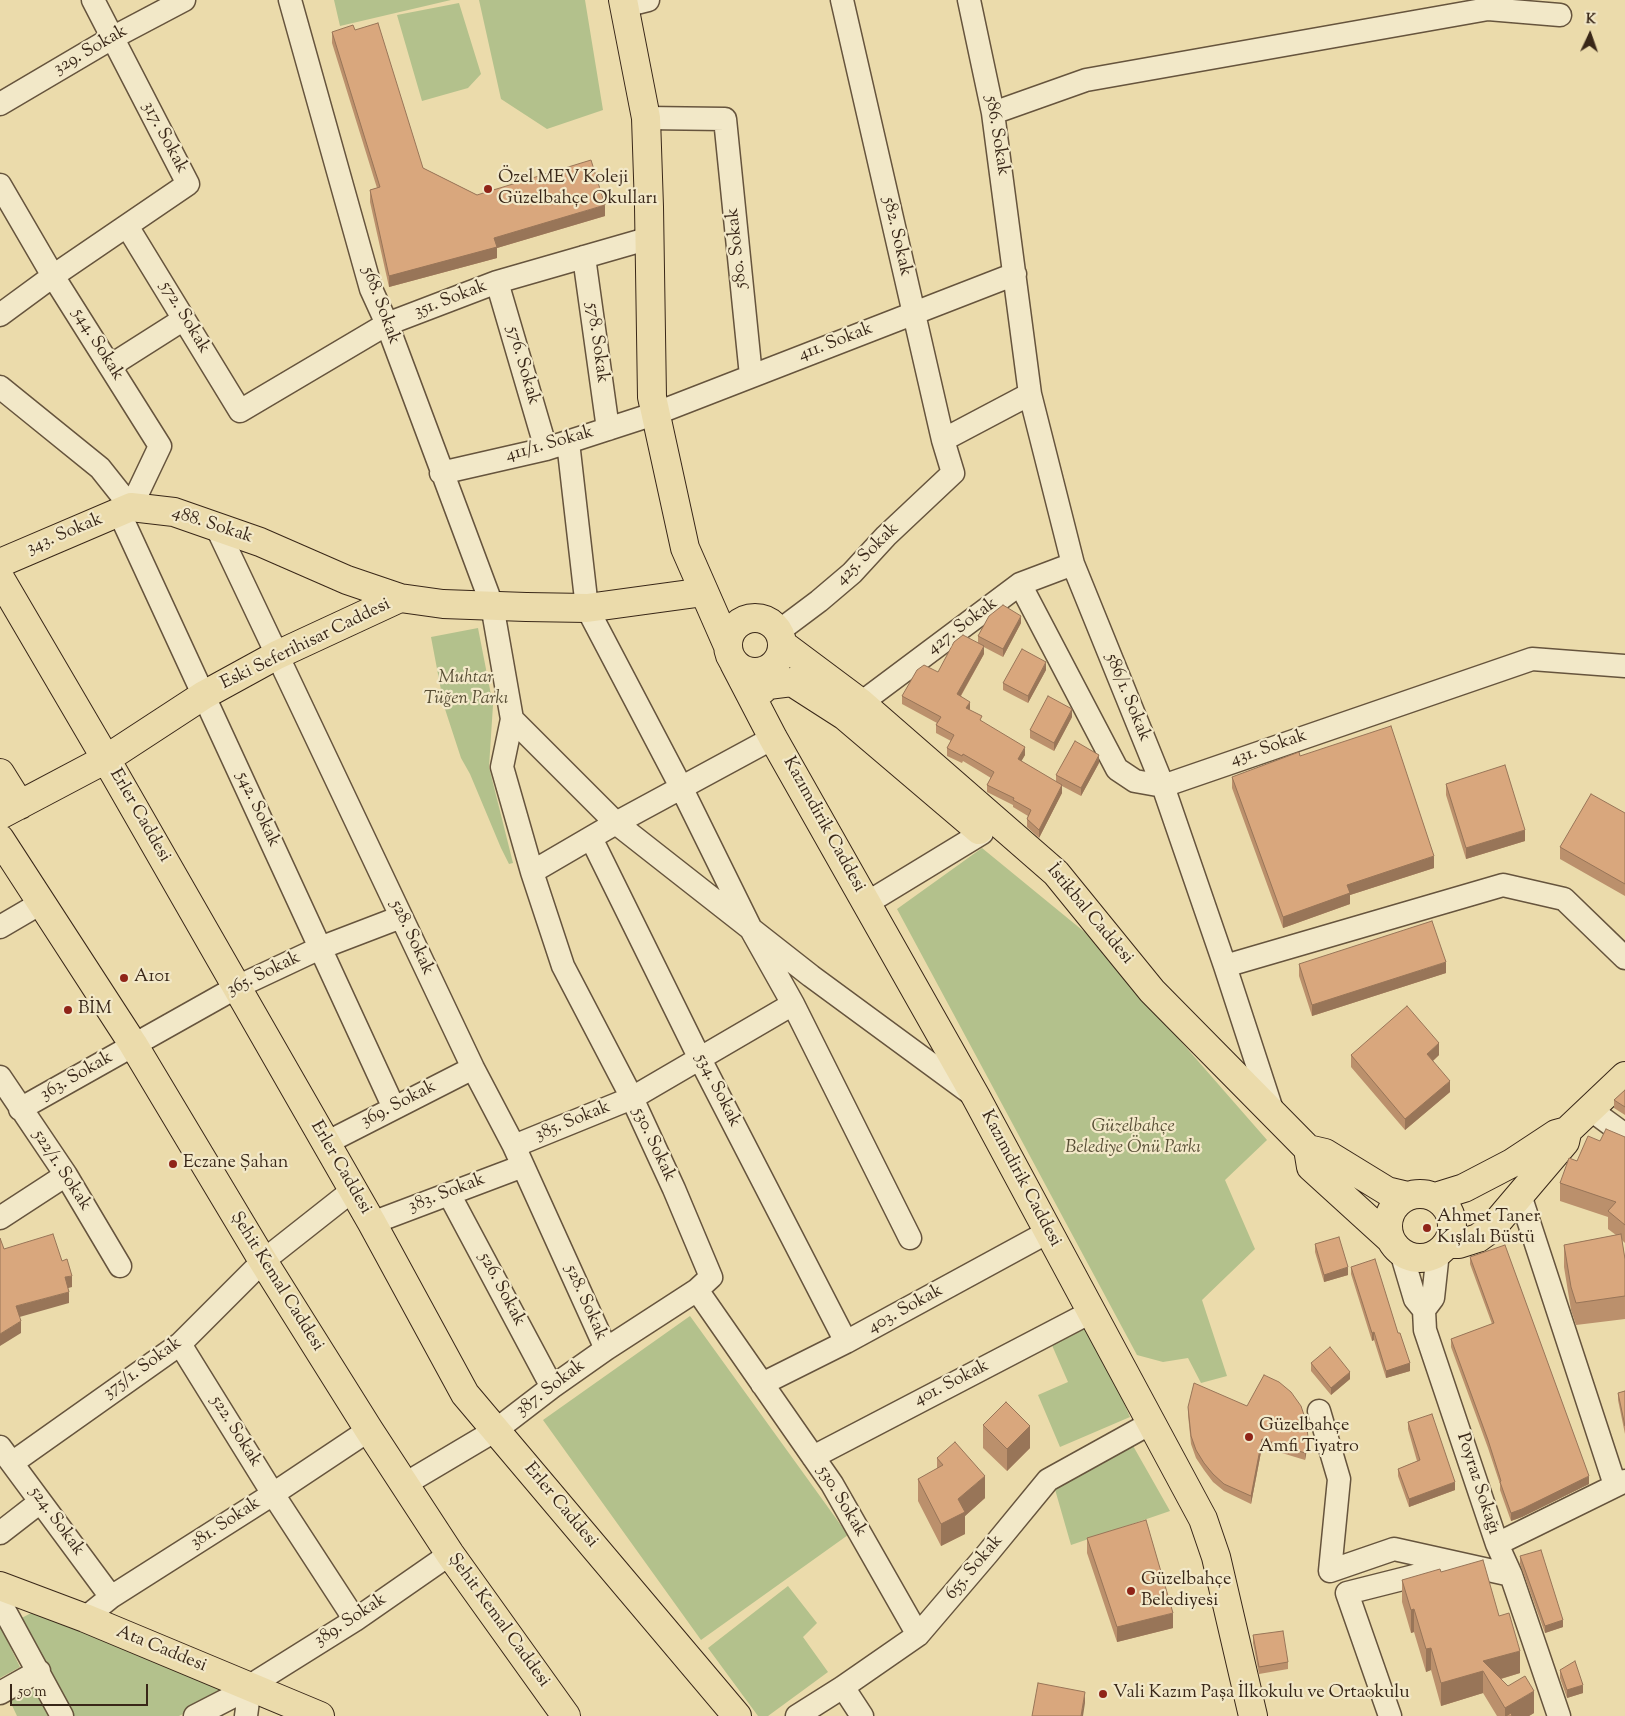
<!DOCTYPE html>
<meta charset="utf-8">
<style>
body{margin:0}
#map{position:relative;width:1625px;height:1716px;overflow:hidden;background:#ebdbab;font-family:"Sorts Mill Goudy",serif}
canvas{display:block}
.north{position:absolute;left:1565px;top:10px;width:50px;height:50px;-webkit-text-stroke:4px #f2e8c8;paint-order:stroke;rotate:3deg;font-size:14px;font-weight:700;line-height:20px;text-align:center;color:#392718}
.north::after{content:'';display:block;margin:auto;width:18px;height:22px;background:#392718;clip-path:polygon(50% 0,100% 100%,50% 72%,0 100%)}
.scale{position:absolute;left:10px;top:1684px;width:138px;height:22px;box-sizing:border-box;border:2px solid #392718;border-top:0;padding-left:6px;font-size:15px;line-height:18px;white-space:nowrap;color:#392718;-webkit-text-stroke:4px #f2e8c8;paint-order:stroke}
</style>
<div id="map">
<canvas width="1625" height="1716"></canvas>
<div class="north">K</div>
<div class="scale">50 m</div>
</div>
<script>
const g = document.querySelector('canvas').getContext('2d');
g.lineJoin = 'round';
function fillPath(path, color) {
  g.fillStyle = color;
  g.fill(path, 'evenodd');
}
function shape(rows) {
  const path = new Path2D();
  for (const r of rows) {
    if (r.length === 3) {
      path.moveTo(r[0] + r[2], r[1]);
      path.arc(r[0], r[1], r[2], 0, 2 * Math.PI);
      continue;
    }
    path.moveTo(r[0], r[1]);
    for (let i = 2; i < r.length; i += 2) path.lineTo(r[i], r[i + 1]);
  }
  return path;
}
function strokePath(path, color, width, dash) {
  g.strokeStyle = color;
  g.lineWidth = width;
  g.lineCap = dash ? 'butt' : 'round';
  g.setLineDash(dash || []);
  g.stroke(path);
}
function drawText(font, color, halo, rows, align = 'center') {
  g.font = font + ' "Sorts Mill Goudy",serif';
  g.lineWidth = 4.5;
  g.setLineDash([]);
  g.textBaseline = 'middle';
  g.strokeStyle = halo;
  g.fillStyle = color;
  for (const [text, x, y, turn = 0] of rows) {
    g.save();
    g.translate(x, y);
    g.rotate((+turn || 0) * Math.PI / 180);
    g.textAlign = isNaN(turn) ? turn : align;
    if (halo) g.strokeText(text, 0, 0);
    g.fillText(text, 0, 0);
    g.restore();
  }
}
fillPath(shape([
 [334,0,451,0,340,26],
 [479,0,585,0,603,110,547,129,501,99],
 [459,3,481,74,468,88,422,101,397,15],
 [478,628,493,705,489,767,513,863,509,864,501,848,470,774,461,758,444,706,431,637],
 [982,848,1087,934,1267,1140,1225,1180,1255,1249,1202,1300,1227,1376,1201,1383,1188,1358,1163,1362,1137,1355,897,909],
 [690,1316,848,1535,701,1640,543,1420],
 [1091,1326,1130,1417,1060,1447,1038,1395,1068,1382,1051,1343],
 [1132,1444,1170,1511,1071,1545,1054,1486],
 [788,1586,817,1623,803,1637,828,1672,768,1716,758,1716,708,1648],
 [35,1611,227,1692,179,1716,61,1716,12,1623],
 [0,1626,20,1667,0,1678],
 [38,1685,51,1716,17,1716,8,1697]
]), '#b3c18c');
const minor = shape([
 [290,0,371,289,387,324,492,605,512,719,502,767,532,872,563,966,632,1098,674,1189,711,1277,697,1290,832,1484,918,1635],
 [969,0,993,113,1030,394,1073,564,1163,786,1225,966,1273,1113],
 [624,6,648,0],
 [0,104,112,38,184,0],
 [993,113,1086,80,1488,9,1560,15],
 [646,118,725,119,751,376],
 [0,185,53,276,160,446,131,507,100,468,0,387],
 [127,226,240,411,387,324,497,282,650,238],
 [584,257,608,429],
 [497,282,546,449],
 [0,315,53,276,188,184,93,0],
 [110,366,184,319],
 [943,440,1030,394],
 [568,442,587,608,681,787,752,931,793,1004,910,1238],
 [441,473,546,449,657,413,1015,274],
 [119,512,394,1108],
 [216,526,473,1068,514,1146,606,1349],
 [1020,584,1117,769,1135,781,1163,786,1532,659,1625,666],
 [779,631,819,601,852,573,886,536,953,473,943,440,842,0],
 [861,703,1020,584,1073,564],
 [512,719,616,823,811,976,973,1095],
 [591,838,700,1059,846,1342],
 [532,872,616,823,773,738],
 [867,903,982,833],
 [0,927,41,903],
 [1225,966,1503,885,1564,899,1625,958],
 [0,1077,66,1175,120,1266],
 [20,1109,237,987,320,948,401,917],
 [1591,1110,1625,1135],
 [326,1143,473,1068],
 [514,1146,632,1098,793,1004],
 [449,1194,552,1387],
 [1520,1195,1615,1485],
 [0,1218,66,1175],
 [372,1223,523,1166],
 [1401,1252,1415,1299,1424,1310,1425,1330,1497,1544,1511,1575,1559,1716],
 [1424,1310,1433,1298,1438,1252],
 [180,1344,273,1494,355,1620],
 [762,1384,846,1342,1048,1232],
 [1319,1411,1339,1479,1330,1571,1394,1549,1511,1575],
 [0,1447,111,1597],
 [813,1457,1091,1312],
 [12,1463,180,1344,263,1261,353,1190],
 [405,1484,496,1430,552,1387,606,1349,697,1290],
 [0,1533,40,1502],
 [1497,1544,1625,1481],
 [0,1602,62,1716],
 [85,1618,111,1597,273,1494,369,1430],
 [843,1687,862,1716],
 [0,1693,39,1671],
 [195,1716,232,1697,355,1620,450,1554],
 [246,1716,250,1686],
 [797,1716,843,1687,918,1635,988,1553,1048,1480,1151,1423],
 [1390,1716,1347,1593,1450,1567]
]);
const major = shape([
 [623,0,646,118,649,207,652,397,685,548,728,646],
 [0,563,131,507,174,512,260,542,347,580,400,598],
 [0,578,106,759,372,1223,465,1394,737,1716],
 [755,645,27],
 [782,644,861,703,1056,873,1152,991,1308,1149,1325,1153,1387,1191,1408,1196],
 [734,663,773,738,976,1097,1203,1519,1216,1557,1253,1716],
 [753,698,768,685,792,682,845,716,979,830],
 [0,773,20,805],
 [0,815,106,759,204,695,277,655,400,598,443,604,526,607,587,608,704,592],
 [0,839,133,1044,263,1261,369,1430,450,1554,566,1716],
 [1308,1149,1311,1167,1389,1238],
 [1420,1226,32],
 [1435,1197,1464,1188,1512,1163,1556,1134,1567,1131,1625,1076],
 [1447,1244,1459,1244,1478,1238,1492,1228,1565,1142,1567,1133],
 [0,1586,85,1618,320,1716]
]);
strokePath(minor, '#66543d', 25);
strokePath(major, '#392718', 30);
strokePath(minor, '#f2e8c8', 22);
strokePath(major, '#ebdbab', 28);
fillPath(shape([
 [355,30,423,168,477,195,605,216,497,248,497,258,389,287,370,202,370,190,377,188,332,43,332,32],
 [1021,623,1003,657,978,644,978,636],
 [984,654,961,696,970,709,970,710,982,722,1025,755,1021,761,1056,782,1056,775,1099,763,1081,796,1062,786,1062,793,1039,838,1027,827,1027,819,1028,816,1013,807,1013,805,987,792,987,785,991,778,963,761,962,763,947,756,947,748,951,741,936,733,936,725,937,723,902,704,902,696],
 [1046,670,1028,703,1003,690,1003,683],
 [1072,717,1054,751,1030,738,1030,730],
 [1300,756,1434,868,1350,895,1350,904,1283,928,1232,788,1232,777],
 [1446,784,1525,841,1466,859,1446,795],
 [1625,813,1625,896,1560,859,1560,847],
 [1299,964,1446,973,1312,1016,1299,976],
 [1351,1055,1439,1055,1433,1061,1450,1092,1405,1130,1351,1067],
 [1625,1090,1625,1115,1614,1108,1614,1100],
 [1625,1137,1625,1243,1622,1240,1625,1259,1625,1319,1576,1325,1571,1310,1564,1267,1564,1245,1616,1235,1608,1229,1608,1217,1560,1201,1560,1183,1577,1161,1600,1141],
 [1315,1244,1348,1275,1324,1282,1315,1252],
 [1470,1257,1589,1484,1522,1517,1511,1521,1500,1490,1500,1484,1488,1448,1451,1347,1451,1339,1492,1324,1470,1264],
 [1351,1267,1398,1333,1410,1371,1386,1378,1374,1340,1372,1341,1351,1274],
 [1311,1363,1350,1379,1331,1395,1311,1371],
 [1625,1391,1625,1434,1618,1400,1618,1393],
 [1188,1407,1308,1444,1305,1460,1262,1447,1251,1504,1224,1491,1213,1482,1204,1470,1196,1458,1191,1444,1188,1415],
 [1408,1422,1455,1490,1409,1507,1398,1476,1398,1469,1417,1461,1408,1429],
 [983,1425,1030,1448,1007,1471,983,1448],
 [937,1458,985,1498,965,1516,965,1534,941,1546,918,1501,918,1479,937,1469],
 [1087,1538,1173,1628,1117,1642,1087,1553],
 [1520,1556,1563,1627,1545,1633,1520,1564],
 [1441,1572,1499,1616,1520,1673,1501,1679,1534,1713,1529,1716,1497,1716,1483,1693,1441,1706,1431,1670,1426,1672,1414,1632,1411,1633,1402,1602,1402,1580],
 [1253,1635,1288,1662,1288,1669,1259,1674,1253,1643],
 [1560,1670,1583,1693,1567,1698,1560,1678]
]), '#bb906c');
fillPath(shape([
 [605,205,605,216,497,248,497,258,389,287,389,276,494,238],
 [1021,616,1021,623,1003,657,1003,649],
 [984,646,984,654,957,702,957,694],
 [1046,662,1046,670,1028,703,1028,696],
 [970,702,970,709,966,716,966,708],
 [1072,709,1072,717,1054,751,1054,743],
 [1025,747,1025,755,1018,767,1018,759],
 [1099,755,1099,763,1081,796,1081,788],
 [1062,785,1062,793,1039,838,1039,830],
 [1525,830,1525,841,1466,859,1466,848],
 [1434,856,1434,868,1350,895,1350,904,1283,928,1283,917,1347,885],
 [1446,962,1446,973,1312,1016,1312,1005],
 [1439,1043,1439,1055,1427,1066,1427,1054],
 [1450,1081,1450,1092,1405,1130,1405,1119],
 [1348,1267,1348,1275,1324,1282,1324,1275],
 [72,1276,72,1287,65,1289,65,1277],
 [69,1292,69,1303,16,1318,16,1306],
 [21,1321,21,1333,0,1346,0,1334],
 [1374,1332,1374,1340,1372,1341,1372,1333],
 [1410,1363,1410,1371,1386,1378,1386,1371],
 [1350,1372,1350,1379,1331,1395,1331,1388],
 [1030,1426,1030,1448,1007,1471,1007,1449],
 [1308,1437,1308,1444,1305,1460,1305,1453],
 [1262,1439,1262,1447,1251,1504,1251,1496],
 [985,1476,985,1498,965,1516,965,1534,941,1546,941,1524,958,1499],
 [1589,1476,1589,1484,1522,1517,1511,1521,1511,1513],
 [1455,1482,1455,1490,1409,1507,1409,1499],
 [1414,1609,1414,1632,1411,1633,1411,1610],
 [1173,1613,1173,1628,1117,1642,1117,1627],
 [1563,1620,1563,1627,1545,1633,1545,1626],
 [1431,1648,1431,1670,1426,1672,1426,1649],
 [1520,1651,1520,1673,1490,1682,1483,1661],
 [1483,1671,1483,1693,1441,1706,1441,1683],
 [1583,1685,1583,1693,1567,1698,1567,1690],
 [1534,1691,1534,1713,1529,1716,1505,1716,1505,1708],
 [1085,1692,1085,1703,1083,1716,1081,1716]
]), '#987558');
const building = shape([
 [378,23,423,168,477,195,591,160,605,205,494,238,497,247,389,276,370,190,380,187,332,32,353,25,355,30,378,23],
 [1003,605,1021,616,1003,649,978,636,989,616,1003,605],
 [963,635,984,646,957,694,970,702,966,708,982,716,980,720,1025,747,1018,759,1062,785,1039,830,1027,819,1031,810,1013,800,1014,798,987,785,994,772,963,754,962,756,947,748,954,735,936,725,941,717,902,696,917,670,924,665,938,672,954,642,963,635],
 [1022,649,1046,662,1028,696,1003,683,1022,649],
 [1048,696,1072,709,1054,743,1030,730,1048,696],
 [1391,726,1434,856,1347,885,1350,893,1283,917,1232,777,1299,752,1300,756,1391,726],
 [1075,741,1099,755,1081,788,1056,775,1075,741],
 [1505,765,1525,830,1466,848,1446,784,1505,765],
 [1591,794,1625,813,1625,884,1560,847,1591,794],
 [1432,921,1446,962,1312,1005,1299,964,1432,921],
 [1407,1006,1439,1043,1427,1054,1450,1081,1405,1119,1351,1055,1407,1006],
 [1625,1090,1625,1107,1614,1100,1625,1090],
 [1606,1129,1625,1137,1625,1225,1608,1211,1616,1202,1560,1183,1569,1158,1577,1161,1588,1136,1600,1141,1606,1129],
 [53,1234,62,1261,67,1259,72,1276,65,1277,69,1292,16,1306,21,1321,0,1334,0,1238,4,1249,53,1234],
 [1621,1234,1625,1259,1625,1296,1576,1303,1571,1287,1564,1245,1621,1234],
 [1339,1237,1348,1267,1324,1275,1315,1244,1339,1237],
 [1505,1245,1589,1476,1522,1509,1511,1513,1500,1482,1501,1481,1488,1440,1451,1339,1494,1323,1470,1257,1505,1245],
 [1375,1259,1398,1333,1400,1333,1410,1363,1386,1371,1374,1332,1372,1333,1351,1267,1375,1259],
 [1330,1347,1350,1372,1331,1388,1311,1363,1330,1347],
 [1264,1375,1279,1382,1291,1392,1301,1406,1306,1421,1308,1437,1305,1453,1262,1439,1251,1496,1224,1484,1213,1474,1204,1463,1196,1450,1191,1436,1188,1407,1194,1383,1247,1406,1264,1375],
 [1625,1391,1625,1426,1618,1393,1625,1391],
 [1006,1402,1030,1426,1007,1449,983,1425,1006,1402],
 [1432,1414,1455,1482,1409,1499,1398,1469,1420,1460,1408,1422,1432,1414],
 [955,1442,985,1476,958,1499,965,1512,941,1524,918,1479,943,1465,937,1458,955,1442],
 [1146,1520,1173,1613,1117,1627,1087,1538,1146,1520],
 [1541,1550,1563,1620,1545,1626,1520,1556,1541,1550],
 [1483,1560,1499,1616,1509,1613,1520,1651,1483,1661,1508,1686,1525,1676,1534,1691,1505,1708,1483,1671,1441,1683,1431,1648,1426,1649,1414,1609,1411,1610,1402,1580,1440,1569,1441,1572,1483,1560],
 [1283,1631,1288,1662,1259,1667,1253,1635,1283,1631],
 [1575,1661,1583,1685,1567,1690,1560,1670,1575,1661],
 [1038,1683,1085,1692,1081,1716,1032,1716,1038,1683],
 [1511,1713,1512,1716,1506,1716,1511,1713]
]);
fillPath(building, '#d9a77d');
strokePath(building, '#987558', 1);
for (const [x, y, r, color] of [
 [488,189,5,"#8f2418"],
 [124,978,5,"#8f2418"],
 [68,1010,5,"#8f2418"],
 [173,1164,5,"#8f2418"],
 [1427,1228,5,"#8f2418"],
 [1249,1437,5,"#8f2418"],
 [1131,1591,5,"#8f2418"],
 [1103,1694,5,"#8f2418"]
]) {
  const dot = new Path2D();
  dot.arc(x, y, r, 0, 2 * Math.PI);
  g.fillStyle = color;
  g.fill(dot);
  strokePath(dot, '#f2e8c8', 2);
}
drawText('18px', '#392718', '#f2e8c8', [
 ["329. Sokak",91,51,-30],
 ["586. Sokak",996,136,81],
 ["317. Sokak",164,138,62],
 ["582. Sokak",896,237,77],
 ["580. Sokak",738,248,-96],
 ["351. Sokak",451,300,-21],
 ["568. Sokak",380,306,70],
 ["572. Sokak",184,318,59],
 ["578. Sokak",596,343,82],
 ["411. Sokak",836,343,-21],
 ["544. Sokak",97,345,58],
 ["576. Sokak",522,366,74],
 ["411/1. Sokak",550,445,-16],
 ["488. Sokak",212,526,18],
 ["343. Sokak",65,535,-23],
 ["425. Sokak",868,555,-45],
 ["427. Sokak",963,627,-37],
 ["Eski Seferihisar Caddesi",306,645,-26],
 ["586/1. Sokak",1127,698,68],
 ["431. Sokak",1269,749,-19],
 ["542. Sokak",257,810,65],
 ["Erler Caddesi",139,816,60],
 ["Kazımdirik Caddesi",823,825,61],
 ["İstikbal Caddesi",1089,915,50],
 ["528. Sokak",411,938,65],
 ["365. Sokak",264,975,-26],
 ["363. Sokak",77,1077,-30],
 ["534. Sokak",717,1091,63],
 ["369. Sokak",399,1105,-27],
 ["385. Sokak",573,1122,-22],
 ["530. Sokak",653,1145,65],
 ["Erler Caddesi",340,1168,60],
 ["522/1. Sokak",61,1171,57],
 ["Kazımdirik Caddesi",1020,1179,62],
 ["383. Sokak",447,1194,-21],
 ["Şehit Kemal Caddesi",276,1282,58],
 ["526. Sokak",501,1290,62],
 ["528. Sokak",585,1303,66],
 ["403. Sokak",906,1310,-29],
 ["375/1. Sokak",143,1369,-36],
 ["401. Sokak",952,1384,-27],
 ["387. Sokak",551,1389,-37],
 ["522. Sokak",235,1432,58],
 ["Poyraz Sokağı",1477,1484,72],
 ["530. Sokak",841,1502,59],
 ["Erler Caddesi",560,1506,50],
 ["524. Sokak",56,1522,54],
 ["381. Sokak",226,1524,-33],
 ["655. Sokak",975,1568,-50],
 ["389. Sokak",351,1621,-33],
 ["Şehit Kemal Caddesi",498,1621,54],
 ["Ata Caddesi",161,1650,22]
]);
drawText('18px', '#392718', '#f2e8c8', [
 ["Özel MEV Koleji",498,179],
 ["Güzelbahçe Okulları",498,200],
 ["A101",134,978],
 ["BİM",78,1010],
 ["Eczane Şahan",183,1164],
 ["Ahmet Taner",1437,1218],
 ["Kışlalı Büstü",1437,1239],
 ["Güzelbahçe",1259,1427],
 ["Amfi Tiyatro",1259,1448],
 ["Güzelbahçe",1141,1581],
 ["Belediyesi",1141,1602],
 ["Vali Kazım Paşa İlkokulu ve Ortaokulu",1113,1694]
], 'left');
drawText('italic 18px', '#584e35', '#f2e8c8', [
 ["Muhtar",466,679],
 ["Tüğen Parkı",466,700],
 ["Güzelbahçe",1133,1128],
 ["Belediye Önü Parkı",1133,1149]
]);
</script>
